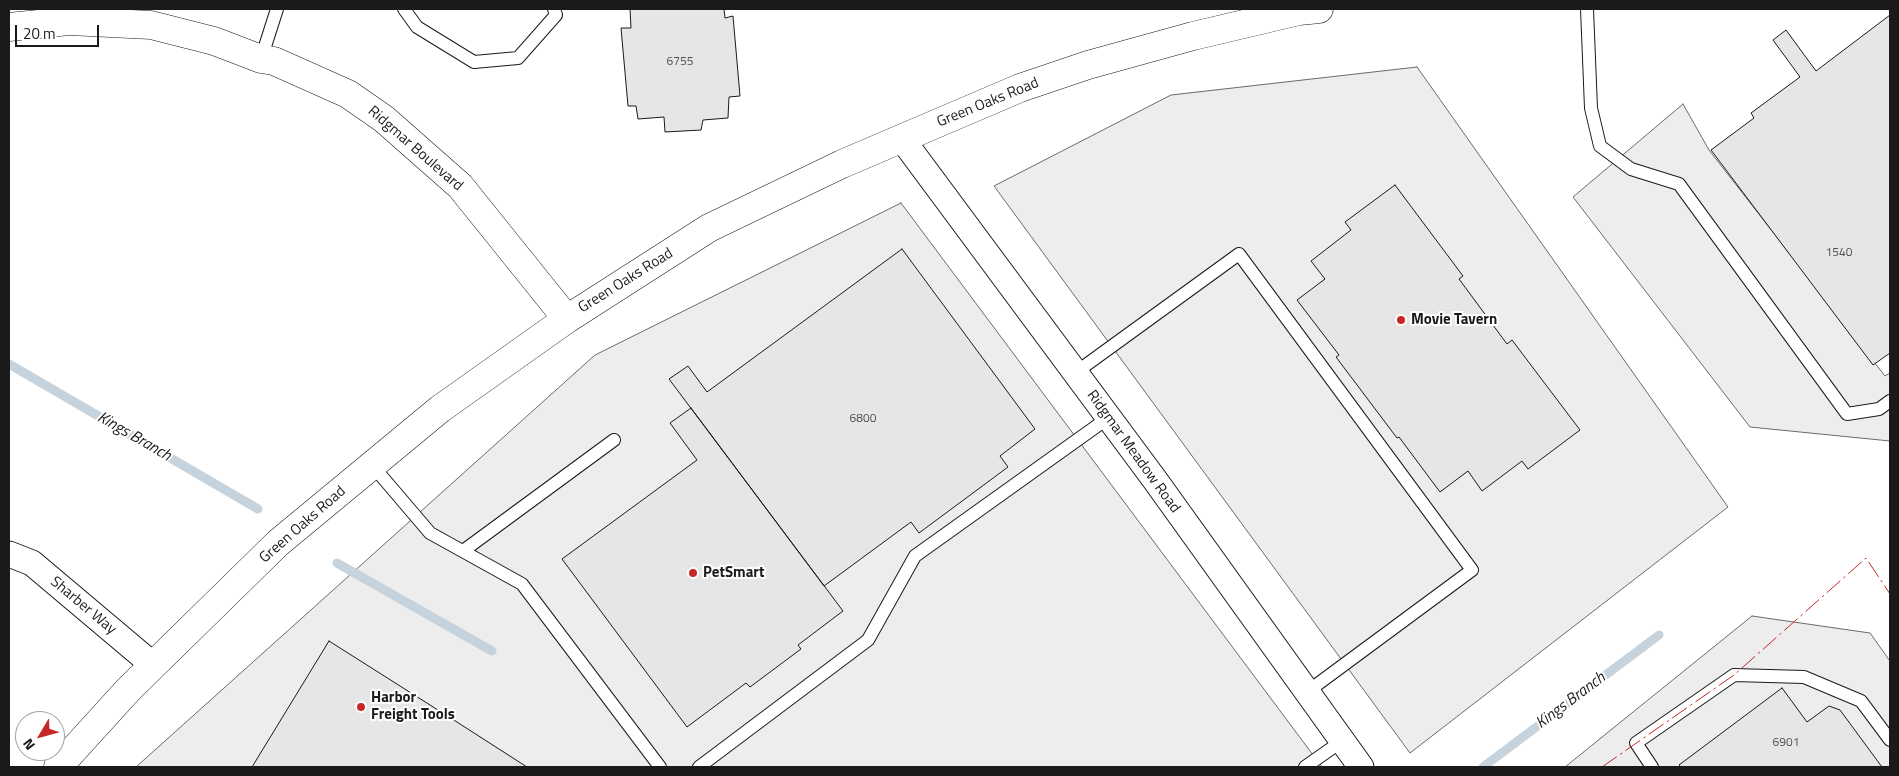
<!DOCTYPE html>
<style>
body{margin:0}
#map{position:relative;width:1899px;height:776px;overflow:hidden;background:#fff;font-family:"Titillium Web",sans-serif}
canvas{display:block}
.frame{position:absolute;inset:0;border:10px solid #1a1a1a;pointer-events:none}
.north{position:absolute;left:15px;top:711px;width:50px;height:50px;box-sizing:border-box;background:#fff;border:1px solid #a3a3a3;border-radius:50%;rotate:233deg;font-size:14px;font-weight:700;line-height:20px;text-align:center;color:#1a1a1a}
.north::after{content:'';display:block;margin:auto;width:18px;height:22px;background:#c62828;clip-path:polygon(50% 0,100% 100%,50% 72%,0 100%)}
.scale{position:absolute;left:15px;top:25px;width:84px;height:22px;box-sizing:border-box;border:2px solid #1a1a1a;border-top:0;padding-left:6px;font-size:15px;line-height:18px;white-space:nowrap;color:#1a1a1a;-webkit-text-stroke:4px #fff;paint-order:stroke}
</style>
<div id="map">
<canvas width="1899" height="776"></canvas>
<div class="frame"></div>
<div class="north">N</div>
<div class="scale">20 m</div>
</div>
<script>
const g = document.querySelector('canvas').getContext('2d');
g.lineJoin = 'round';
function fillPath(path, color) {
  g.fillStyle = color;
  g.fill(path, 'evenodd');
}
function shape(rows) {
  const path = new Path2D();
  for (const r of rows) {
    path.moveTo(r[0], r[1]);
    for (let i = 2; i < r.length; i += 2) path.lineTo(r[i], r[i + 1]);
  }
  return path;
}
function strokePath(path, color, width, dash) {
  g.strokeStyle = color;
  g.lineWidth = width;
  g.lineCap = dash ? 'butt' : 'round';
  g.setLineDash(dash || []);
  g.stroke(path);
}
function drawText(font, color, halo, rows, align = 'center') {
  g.font = font + ' "Titillium Web",sans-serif';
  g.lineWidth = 4;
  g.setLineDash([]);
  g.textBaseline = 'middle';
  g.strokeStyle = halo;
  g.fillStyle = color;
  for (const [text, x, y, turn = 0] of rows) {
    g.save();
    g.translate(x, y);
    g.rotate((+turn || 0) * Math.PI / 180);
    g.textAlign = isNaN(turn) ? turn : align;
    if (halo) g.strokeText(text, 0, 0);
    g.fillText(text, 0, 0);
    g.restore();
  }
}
const parking = shape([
 [1417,67,1728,507,1410,753,994,186,1171,95,1417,67],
 [1683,104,1709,150,1885,376,1890,373,1890,441,1750,427,1573,197,1683,104],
 [901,203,1322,767,136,767,595,355,901,203],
 [1752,616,1870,633,1890,661,1890,767,1565,767,1752,616]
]);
fillPath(parking, '#ededed');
strokePath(parking, '#6a6a6a', 1);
strokePath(shape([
 [9,364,258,509],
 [337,563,492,651],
 [1483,767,1659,635]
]), '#c6d2dc', 9);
const building = shape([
 [630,9,724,9,725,18,733,16,740,96,729,97,728,118,703,120,701,130,665,132,664,117,638,119,636,106,628,106,621,28,631,28,630,9],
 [1890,15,1890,353,1873,365,1711,150,1754,118,1751,113,1800,77,1773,40,1786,30,1816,71,1890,15],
 [1395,185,1463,276,1459,279,1507,344,1512,340,1580,430,1528,469,1522,461,1482,491,1468,471,1440,492,1399,437,1397,438,1336,357,1339,355,1297,300,1325,279,1311,261,1351,230,1345,222,1395,185],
 [902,249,1035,429,1000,456,1008,467,919,533,911,522,824,586,669,379,688,366,707,392,902,249],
 [691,408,843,611,798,645,801,649,750,687,746,683,687,727,562,559,697,460,670,423,691,408],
 [329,641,460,724,527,767,252,767,329,641],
 [1782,688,1807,722,1829,706,1840,710,1882,767,1681,767,1679,765,1782,688]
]);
fillPath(building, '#e6e6e6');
strokePath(building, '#1a1a1a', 1);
const lane = shape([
 [404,9,417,27,474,62,518,58,556,15,554,9],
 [1587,9,1591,108,1600,146,1631,169,1679,184,1847,414,1879,409,1890,401],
 [261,59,277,9],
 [1075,373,1239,254,1472,570,1307,692],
 [372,465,430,533,522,584,660,767],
 [463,551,614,440],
 [699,767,868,640,915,556,1108,418],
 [1305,767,1342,741],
 [1652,767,1636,743,1734,675,1804,677,1861,701,1890,740]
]);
const street = shape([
 [902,139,1155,480,1361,767],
 [9,554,32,563,153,665]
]);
const secondary = shape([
 [9,27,69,21,151,25,214,41,261,59,274,61,348,94,384,119,460,186,567,319],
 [58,767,128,690,278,543,440,409,567,319,709,228,842,164,1020,88,1088,65,1193,36,1299,11,1319,9]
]);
strokePath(lane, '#1a1a1a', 14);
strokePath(street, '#1a1a1a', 27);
strokePath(secondary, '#1a1a1a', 29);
strokePath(lane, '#fff', 12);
strokePath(street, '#fff', 25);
strokePath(secondary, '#fff', 28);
strokePath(shape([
 [1602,767,1734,675,1866,558,1890,594]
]), '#c62828', 1, [18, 4, 2.5, 4]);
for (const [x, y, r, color] of [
 [1401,320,5,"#c62828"],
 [693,573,5,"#c62828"],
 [361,707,5,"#c62828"]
]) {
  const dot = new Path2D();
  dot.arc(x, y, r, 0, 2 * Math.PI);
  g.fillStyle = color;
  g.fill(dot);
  strokePath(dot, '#fff', 2);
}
drawText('12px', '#4d4d4d', null, [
 ["6755",680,62],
 ["1540",1839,253],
 ["6800",863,419],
 ["6901",1786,743]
]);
drawText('15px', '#1a1a1a', '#fff', [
 ["Green Oaks Road",988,103,-22],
 ["Ridgmar Boulevard",415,149,41],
 ["Green Oaks Road",626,281,-32],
 ["Ridgmar Meadow Road",1133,452,54],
 ["Green Oaks Road",303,525,-41],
 ["Sharber Way",83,606,40]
]);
drawText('bold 15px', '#1a1a1a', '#fff', [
 ["Movie Tavern",1411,320],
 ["PetSmart",703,573],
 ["Harbor",371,698],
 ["Freight Tools",371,715]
], 'left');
drawText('italic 16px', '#1a1a1a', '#fff', [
 ["Kings Branch",134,437,30],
 ["Kings Branch",1571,701,-37]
]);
</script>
